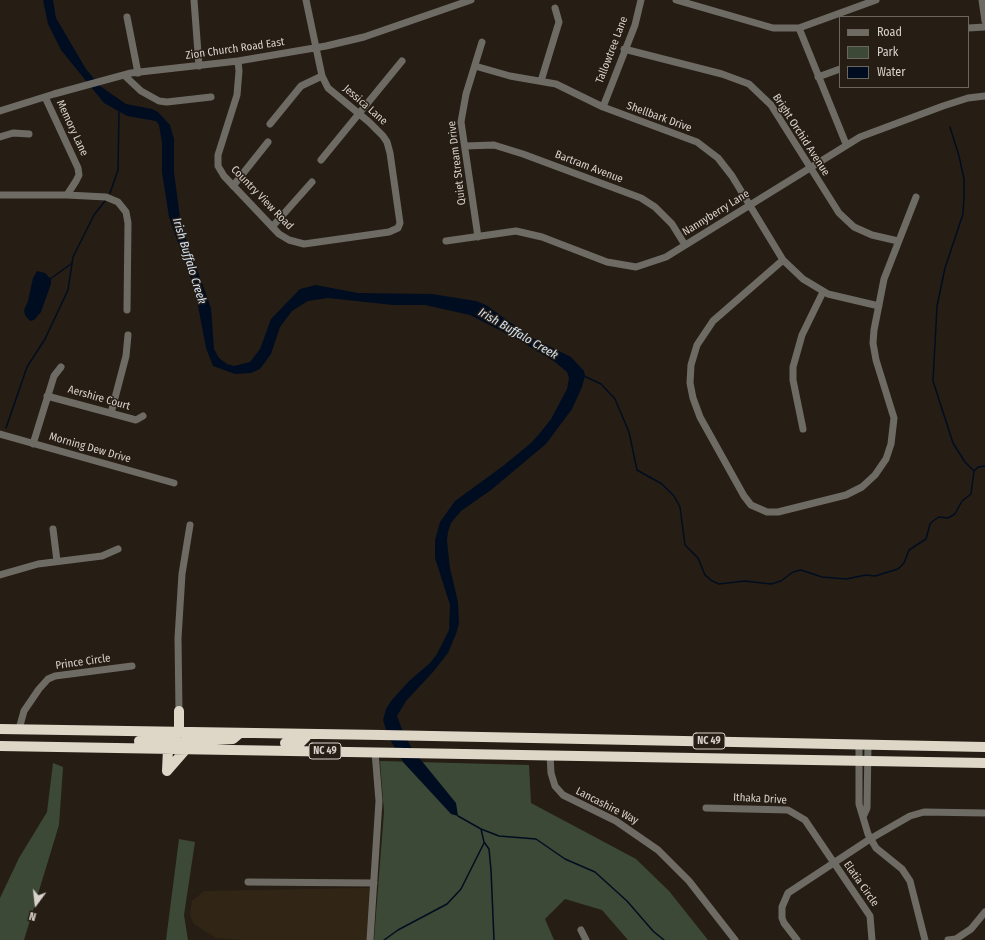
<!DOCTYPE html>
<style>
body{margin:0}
#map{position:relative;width:985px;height:940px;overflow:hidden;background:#261e14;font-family:"Fira Sans Condensed",sans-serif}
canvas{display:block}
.legend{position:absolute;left:839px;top:16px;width:130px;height:72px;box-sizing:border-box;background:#261e14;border:1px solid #6d665e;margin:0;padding:5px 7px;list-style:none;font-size:12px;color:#d8d2cc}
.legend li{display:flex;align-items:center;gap:8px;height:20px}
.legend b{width:20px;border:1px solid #6d665e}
.north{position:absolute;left:16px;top:884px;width:40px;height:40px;-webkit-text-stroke:3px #261e14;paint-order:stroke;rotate:195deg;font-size:11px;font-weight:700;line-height:16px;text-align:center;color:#d8d2cc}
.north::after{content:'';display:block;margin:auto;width:14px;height:18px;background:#d8d2cc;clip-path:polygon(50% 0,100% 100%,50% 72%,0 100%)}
</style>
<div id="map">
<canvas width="985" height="940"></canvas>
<ul class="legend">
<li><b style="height:5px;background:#6e6b65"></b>Road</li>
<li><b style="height:11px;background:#3c4936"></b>Park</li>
<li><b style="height:11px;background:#000d20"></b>Water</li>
</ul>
<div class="north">N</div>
</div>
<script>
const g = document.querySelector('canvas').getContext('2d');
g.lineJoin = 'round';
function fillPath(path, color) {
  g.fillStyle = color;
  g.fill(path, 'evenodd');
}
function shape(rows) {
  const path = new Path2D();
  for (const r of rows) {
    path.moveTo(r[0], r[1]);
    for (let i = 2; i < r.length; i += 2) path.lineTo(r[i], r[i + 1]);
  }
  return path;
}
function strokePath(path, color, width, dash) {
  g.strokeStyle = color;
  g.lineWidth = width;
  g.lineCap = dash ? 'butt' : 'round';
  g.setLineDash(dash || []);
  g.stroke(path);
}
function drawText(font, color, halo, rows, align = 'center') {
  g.font = font + ' "Fira Sans Condensed",sans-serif';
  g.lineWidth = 3;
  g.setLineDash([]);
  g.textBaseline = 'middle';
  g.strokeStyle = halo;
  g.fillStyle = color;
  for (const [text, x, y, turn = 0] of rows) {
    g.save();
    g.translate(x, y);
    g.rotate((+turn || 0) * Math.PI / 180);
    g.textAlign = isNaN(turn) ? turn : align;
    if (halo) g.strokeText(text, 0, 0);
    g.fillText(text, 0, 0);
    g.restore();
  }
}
fillPath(shape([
 [364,888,369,888,371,892,367,940,242,940,216,938,194,924,190,915,192,901,204,891]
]), '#312516');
fillPath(shape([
 [380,761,529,765,531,803,636,859,669,891,708,940,628,940,602,910,565,899,545,919,554,940,374,940,384,812],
 [53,763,63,767,59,825,24,940,0,940,0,898,19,858,47,812],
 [179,839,195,842,184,915,188,940,166,940]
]), '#3c4936');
fillPath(shape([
 [43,0,53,0,56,18,86,69,100,86,126,104,152,109,158,112,170,125,174,139,174,172,181,225,211,308,214,349,219,358,227,364,234,366,250,362,260,349,271,319,300,289,316,285,358,293,432,294,476,301,486,305,531,337,571,357,584,371,585,376,582,387,572,409,546,444,491,490,461,511,451,523,448,532,447,541,450,568,458,602,459,624,456,634,448,653,433,672,406,701,397,716,402,729,412,749,456,803,458,816,451,814,403,762,388,736,383,720,386,709,391,701,409,681,430,663,437,654,449,630,450,605,435,558,435,540,440,522,455,501,503,466,531,443,540,433,551,419,567,389,569,378,567,372,555,362,517,339,470,315,425,305,393,305,328,298,308,301,292,311,280,327,271,354,260,369,251,373,235,374,213,366,206,348,195,290,169,217,162,172,162,143,159,125,156,121,127,116,104,103,61,50,48,24],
 [37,271,45,273,51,279,51,284,41,312,34,320,30,321,25,315,24,310,28,301,33,278]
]), '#000d20');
strokePath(shape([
 [950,127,959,156,964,179,964,196,963,214,945,268,937,306,933,381,953,443,965,462,974,471],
 [110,193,118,170,119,112],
 [50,279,71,264],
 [584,376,601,384,615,399,629,432,637,470,662,484,674,496,680,507,685,545,698,558,705,575,712,581,719,584,745,581,771,584,781,581,793,572,801,570,822,577,846,579,866,575,875,576,898,569,904,563,909,550,926,539,930,524,933,521,939,517,948,518,955,514,962,501,971,494,974,471,978,467,985,466],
 [6,428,27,367,45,339,68,290,73,257,94,215,105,201],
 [458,816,481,829,484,842,489,849,491,870,494,940],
 [481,829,499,836,536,839,565,859,595,872,627,901,653,931,664,940],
 [384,940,398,930,447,904,461,889,484,843]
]), '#000d20', 1.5);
strokePath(shape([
 [194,0,199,66],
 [676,0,773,28,799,28,876,0],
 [982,0,985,21],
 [127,17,138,73],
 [799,28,846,144],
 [968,28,985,27],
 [624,49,722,74,749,84,771,105,839,213,854,227,872,235,898,241],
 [238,61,239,71,237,95,218,155,218,166,224,176,279,234,289,240,304,244,389,232,398,228,400,223,390,153,387,142,383,136,369,122,328,88,322,76,306,0],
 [475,66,510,76,556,84,603,107,697,142,718,158,732,176,783,260,803,279,828,294,879,306],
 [124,75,141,91,159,101,167,102,211,97],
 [818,77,840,69],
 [541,81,559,22,555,8],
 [603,107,635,25,641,0],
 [0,111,54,94,131,73,238,61,326,46,364,37,471,0],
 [270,124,301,86,322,76],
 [0,137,13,133,29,134],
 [465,146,494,145,523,154,641,198,655,207,672,224,685,245],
 [321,160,402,61],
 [233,186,268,142],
 [0,195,67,195,76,181,79,175,78,168,45,97],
 [67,195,106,197,118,202,126,212,128,223,127,310],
 [272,227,312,182],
 [478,237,461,122,466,94,482,42],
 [446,241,516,231,542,237,607,262,636,267,666,257,860,137,943,106,968,98,985,96],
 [783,260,713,321,697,345,691,365,690,383,693,398,700,417,744,496,751,505,767,512,778,512,846,495,862,487,875,475,886,459,891,444,894,418,876,360,873,343,874,330,884,279,916,197],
 [47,396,136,420,143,416],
 [111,413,126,356,128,335],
 [803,429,793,380,793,367,802,335,823,292],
 [0,434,174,483],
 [33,444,54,376,61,367],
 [53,529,57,561],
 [0,575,38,564,102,556,118,549],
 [179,711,178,638,182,574,190,525],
 [19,729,24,711,39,689,48,679,55,676,132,666],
 [859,744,859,804,868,834,876,848,902,869,910,881,925,940],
 [550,755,551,773,555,786,563,795,616,821,658,850,689,881,735,940],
 [706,808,788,810,805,820,870,916,872,940],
 [863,817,867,808,868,745],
 [248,882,374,883],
 [581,930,586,940],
 [370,940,379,801,375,752],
 [797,940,784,923,782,918,782,907,788,893,870,839,910,816,924,812,985,813],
 [948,940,956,939,971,929,985,912]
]), '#6e6b65', 7);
strokePath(shape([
 [0,729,382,735,985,747],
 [139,741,167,740,179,732,179,711],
 [285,743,300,743,306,737,306,734],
 [0,746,985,763],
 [167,771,168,749,176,744,182,742,233,739,240,733],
 [167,771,187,748]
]), '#ded6c7', 10);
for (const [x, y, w] of [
 [709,741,32],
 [325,751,32]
]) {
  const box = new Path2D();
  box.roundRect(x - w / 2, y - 8, w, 16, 3);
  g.fillStyle = '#261e14';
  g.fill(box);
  strokePath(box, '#d8d2cc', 1);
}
drawText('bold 10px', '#d8d2cc', null, [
 ["NC 49",709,741],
 ["NC 49",325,751]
]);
drawText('11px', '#d8d2cc', '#261e14', [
 ["Zion Church Road East",235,49,-8],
 ["Tallowtree Lane",612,50,-69],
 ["Jessica Lane",365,105,41],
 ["Shellbark Drive",659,117,20],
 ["Memory Lane",72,128,65],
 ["Bright Orchid Avenue",801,135,57],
 ["Quiet Stream Drive",457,163,-97],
 ["Bartram Avenue",589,167,21],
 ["Country View Road",262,198,46],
 ["Nannyberry Lane",716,213,-32],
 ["Aershire Court",99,398,16],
 ["Morning Dew Drive",90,448,16],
 ["Prince Circle",83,662,-8],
 ["Ithaka Drive",760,799,3],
 ["Lancashire Way",607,806,27],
 ["Elatia Circle",861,884,55]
]);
drawText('italic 12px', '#d2e3f5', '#261e14', [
 ["Irish Buffalo Creek",189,261,73],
 ["Irish Buffalo Creek",518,334,30]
]);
</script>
